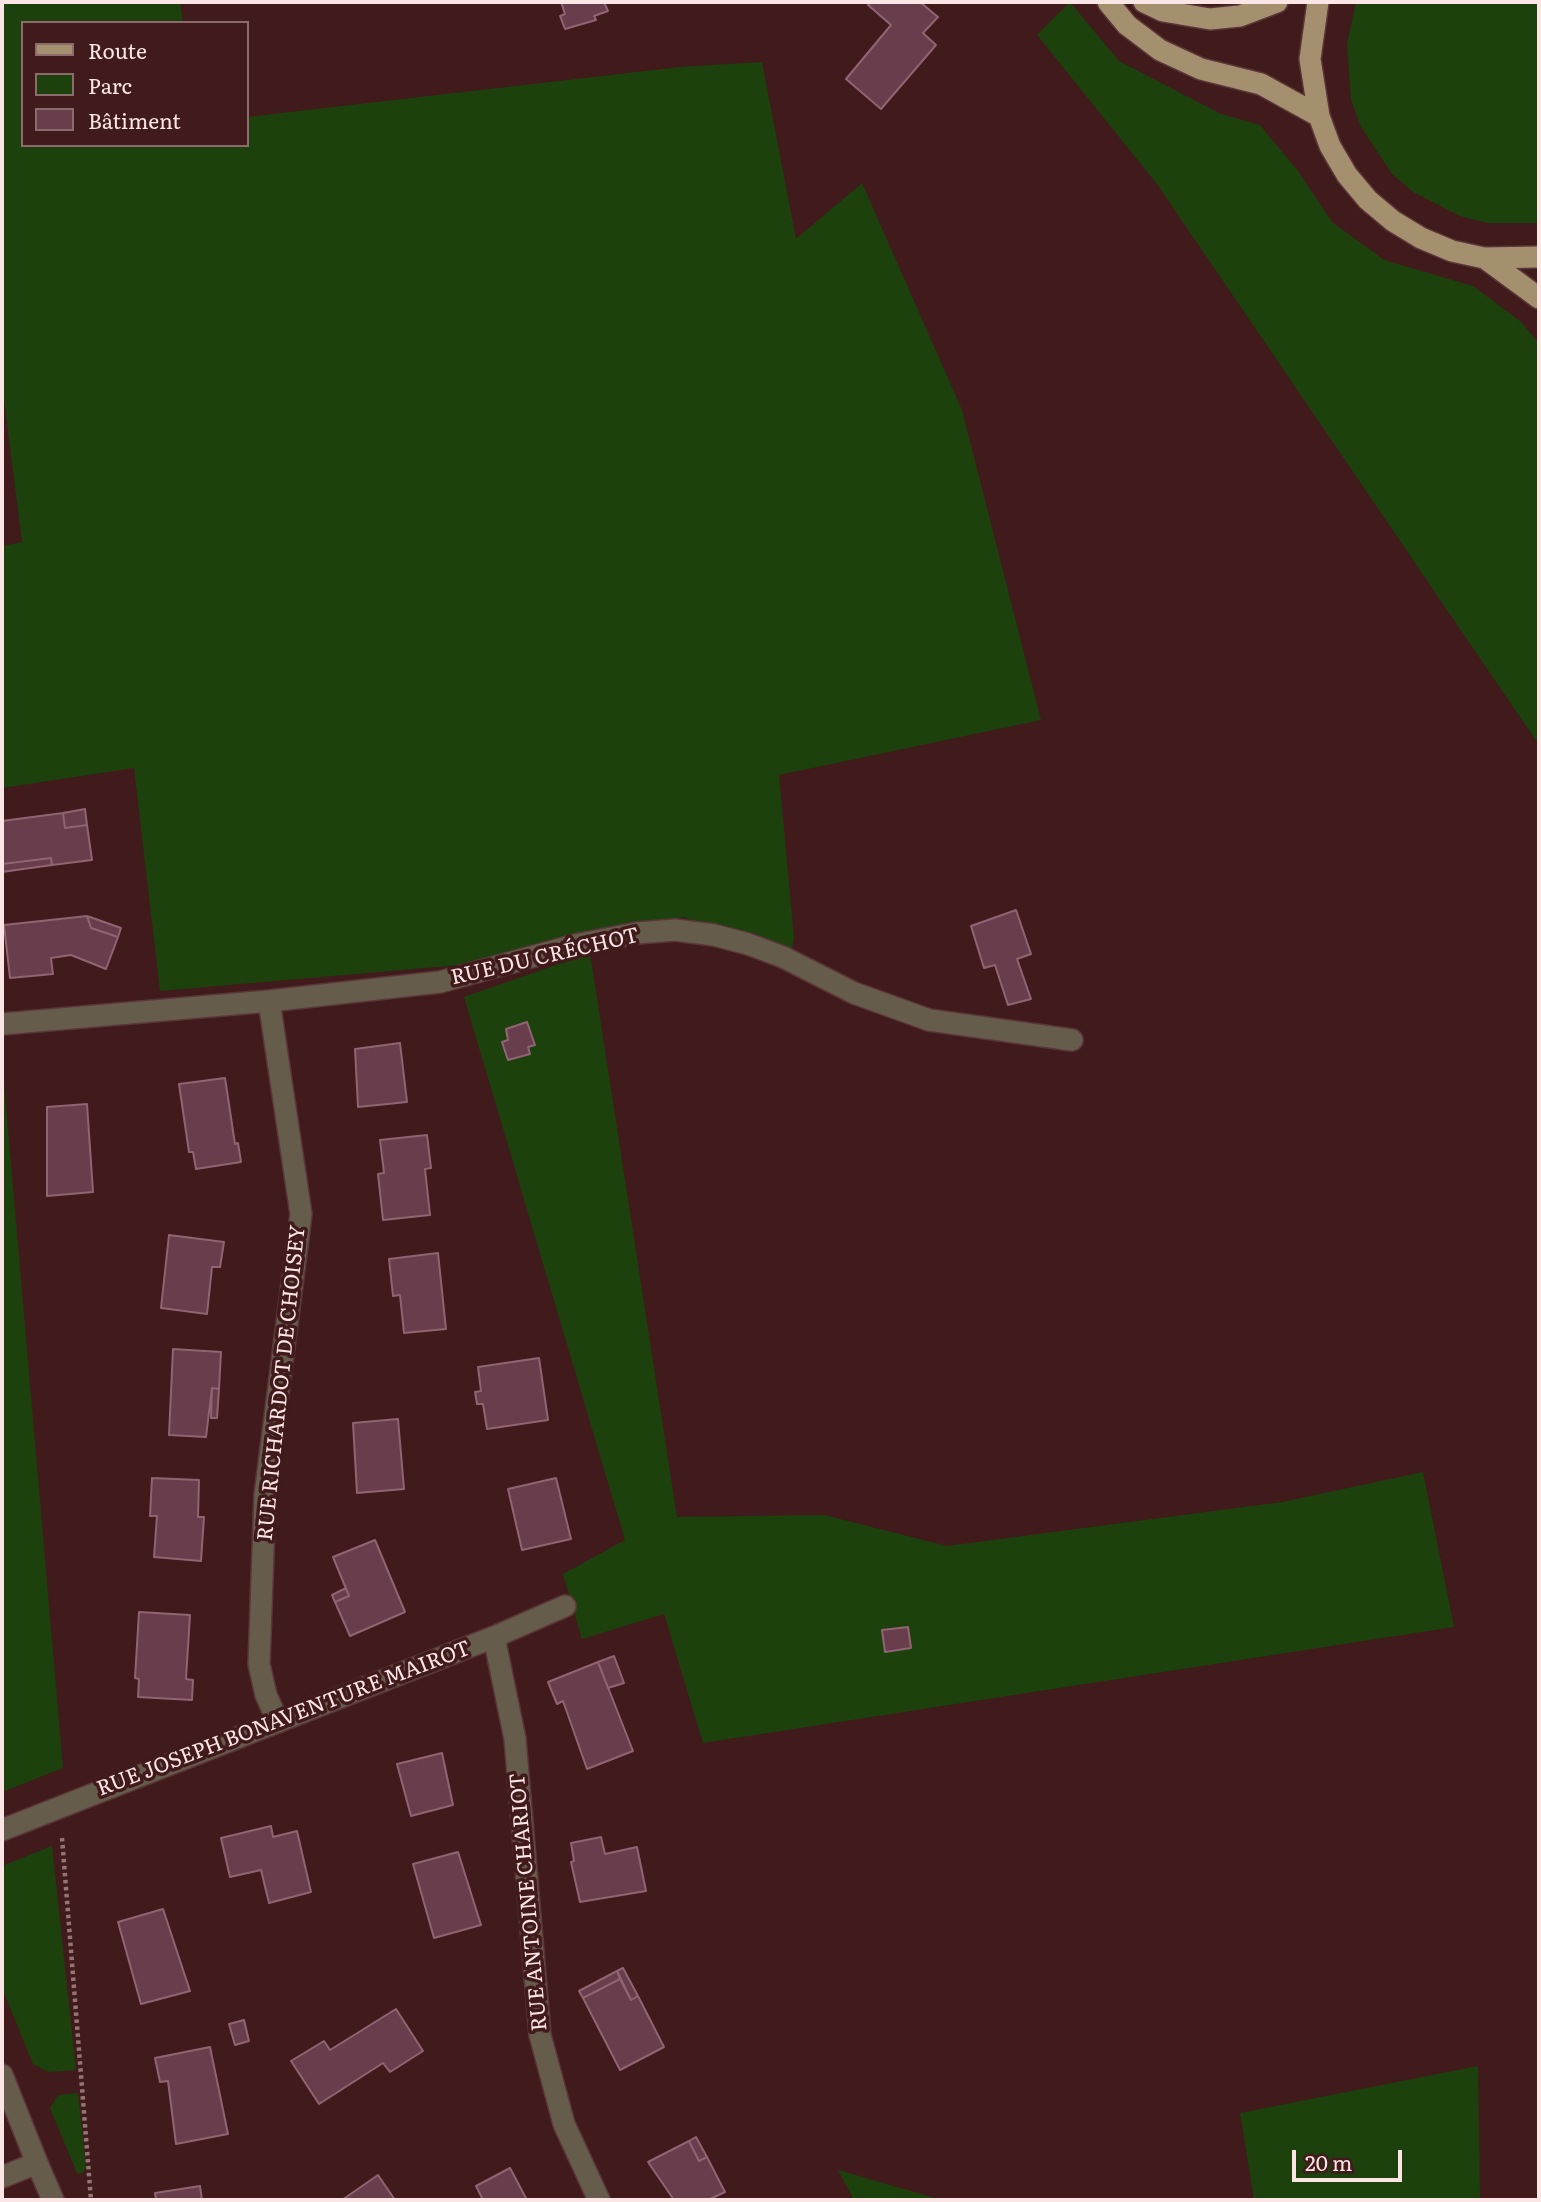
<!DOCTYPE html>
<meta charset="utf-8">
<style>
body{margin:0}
#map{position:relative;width:1541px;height:2202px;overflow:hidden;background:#411a1c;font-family:Literata,serif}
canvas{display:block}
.frame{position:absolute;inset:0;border:4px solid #fbe5e5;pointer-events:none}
.legend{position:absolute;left:21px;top:21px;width:228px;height:126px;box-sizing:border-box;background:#411a1c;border:2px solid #8b6b6c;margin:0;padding:9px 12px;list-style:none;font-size:21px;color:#fbe5e5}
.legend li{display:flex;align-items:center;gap:14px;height:35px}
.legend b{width:35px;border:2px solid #8b6b6c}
.scale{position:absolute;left:1292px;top:2150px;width:110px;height:32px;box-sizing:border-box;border:4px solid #fbe5e5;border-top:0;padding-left:9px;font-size:21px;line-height:24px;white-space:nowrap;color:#fbe5e5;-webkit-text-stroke:5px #411a1c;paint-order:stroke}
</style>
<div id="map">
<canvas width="1541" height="2202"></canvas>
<div class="frame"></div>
<ul class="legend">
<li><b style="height:9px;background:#a48f6e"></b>Route</li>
<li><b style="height:19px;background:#1c410d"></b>Parc</li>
<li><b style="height:19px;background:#683e4c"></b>Bâtiment</li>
</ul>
<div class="scale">20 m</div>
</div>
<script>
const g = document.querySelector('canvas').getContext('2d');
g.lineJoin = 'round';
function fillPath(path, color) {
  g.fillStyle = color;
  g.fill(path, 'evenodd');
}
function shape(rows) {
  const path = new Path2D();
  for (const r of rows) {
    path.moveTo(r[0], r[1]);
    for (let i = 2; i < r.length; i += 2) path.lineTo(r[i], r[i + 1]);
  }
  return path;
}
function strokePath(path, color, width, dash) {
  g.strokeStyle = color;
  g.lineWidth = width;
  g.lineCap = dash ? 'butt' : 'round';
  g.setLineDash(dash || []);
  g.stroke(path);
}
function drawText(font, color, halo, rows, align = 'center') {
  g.font = font + ' Literata,serif';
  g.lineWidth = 7;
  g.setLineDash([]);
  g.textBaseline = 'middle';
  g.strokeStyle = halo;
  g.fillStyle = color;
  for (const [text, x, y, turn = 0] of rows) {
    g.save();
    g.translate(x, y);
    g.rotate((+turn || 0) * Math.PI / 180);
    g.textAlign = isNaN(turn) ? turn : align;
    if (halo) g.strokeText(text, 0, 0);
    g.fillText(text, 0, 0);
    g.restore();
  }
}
fillPath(shape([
 [2,2,180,2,183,23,23,23,23,145,247,145,247,117,680,67,762,62,796,239,862,183,962,410,1041,720,779,775,794,938,791,954,683,917,460,965,160,991,134,768,2,788,2,546,22,542,2,384],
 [1070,2,1119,61,1221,114,1260,125,1298,171,1332,222,1384,260,1473,286,1520,321,1539,343,1539,745,1157,184,1037,35],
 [1356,2,1539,2,1539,223,1487,223,1460,216,1413,192,1392,174,1361,127,1351,100,1347,44],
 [590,953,677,1517,824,1515,947,1546,1282,1502,1423,1472,1454,1627,703,1743,664,1614,582,1639,563,1574,625,1540,464,997],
 [2,1059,63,1768,2,1792],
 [52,1846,76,2070,48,2072,33,2064,2,1988,2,1866],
 [1478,2066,1480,2200,1254,2200,1240,2113],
 [78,2093,86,2168,81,2174,77,2173,50,2108,58,2095],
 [838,2170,942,2200,854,2200]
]), '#1c410d');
const building = shape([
 [561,2,604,2,608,11,594,16,596,20,565,29,560,16,565,14,561,2],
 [871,2,920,2,938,17,923,33,936,45,881,109,846,79,891,25,868,5,871,2],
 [85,809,87,825,65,828,63,813,85,809],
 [63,813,65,828,87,825,92,860,52,865,51,858,2,864,2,821,63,813],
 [51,858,52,865,2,872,2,864,51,858],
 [1016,910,1031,954,1017,959,1031,999,1008,1005,995,965,984,968,971,926,1016,910],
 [87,916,91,928,118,937,106,969,71,955,51,958,53,974,10,978,4,925,87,916],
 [87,916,121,928,118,937,91,928,87,916],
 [527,1022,535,1045,528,1047,530,1054,508,1060,502,1042,508,1040,506,1029,527,1022],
 [400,1043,407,1102,358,1107,355,1049,400,1043],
 [225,1078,235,1144,238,1143,241,1162,196,1169,193,1152,189,1152,179,1084,225,1078],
 [87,1104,93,1192,47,1196,47,1107,87,1104],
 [427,1135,431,1168,425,1169,430,1215,383,1220,378,1174,384,1173,380,1140,427,1135],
 [169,1235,224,1242,220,1267,212,1267,207,1314,161,1308,169,1235],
 [438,1253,446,1329,404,1333,400,1295,393,1296,389,1259,438,1253],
 [173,1349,221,1352,219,1389,212,1388,206,1437,169,1435,173,1349],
 [539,1358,548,1420,487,1429,483,1404,477,1404,475,1392,481,1391,478,1367,539,1358],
 [212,1388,219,1389,217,1418,211,1418,212,1388],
 [398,1419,404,1489,357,1493,353,1423,398,1419],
 [152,1478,199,1480,198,1517,204,1517,201,1561,154,1557,157,1516,150,1516,152,1478],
 [556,1478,571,1539,522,1550,508,1489,556,1478],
 [375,1540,405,1612,350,1636,335,1602,349,1596,333,1557,375,1540],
 [346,1588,349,1596,335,1602,332,1595,346,1588],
 [139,1612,190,1615,186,1679,193,1680,192,1700,138,1697,139,1679,135,1678,139,1612],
 [908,1627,911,1648,885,1652,882,1630,908,1627],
 [614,1656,624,1683,608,1688,598,1662,614,1656],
 [598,1662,633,1751,587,1769,563,1701,557,1704,548,1682,598,1662],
 [442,1753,453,1805,411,1816,397,1764,442,1753],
 [271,1826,273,1837,297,1831,311,1892,269,1903,261,1870,230,1877,221,1838,271,1826],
 [601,1837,605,1854,637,1847,646,1891,580,1902,571,1862,574,1861,571,1843,601,1837],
 [458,1852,481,1925,434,1938,413,1864,458,1852],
 [163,1909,190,1991,141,2004,118,1922,163,1909],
 [623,1968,638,1996,631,2000,617,1971,623,1968],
 [617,1971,620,1979,583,1998,579,1991,617,1971],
 [620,1979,631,2000,638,1996,664,2047,620,2070,583,1998,620,1979],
 [396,2009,423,2051,390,2072,383,2063,319,2104,291,2061,324,2041,330,2050,396,2009],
 [244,2020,249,2041,235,2045,229,2024,244,2020],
 [210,2047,228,2134,176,2144,168,2081,160,2082,155,2058,210,2047],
 [696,2137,707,2157,699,2161,689,2141,696,2137],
 [689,2141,699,2161,707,2157,725,2192,708,2200,674,2200,648,2162,689,2141],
 [510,2168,527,2200,483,2200,476,2186,510,2168],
 [378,2175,395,2200,342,2200,378,2175],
 [200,2186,202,2200,156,2200,155,2193,200,2186]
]);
fillPath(building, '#683e4c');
strokePath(building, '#906472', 2);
const minor = shape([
 [269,1001,301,1214,265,1495,259,1664,266,1695,278,1722],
 [2,1024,269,1001,440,982,575,945,637,933,675,930,714,935,748,944,783,957,854,993,929,1020,1072,1040],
 [494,1637,515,1739,540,2035,564,2124,599,2200],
 [2,1830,494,1637,565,1606],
 [2,2075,37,2163,2,2177],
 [37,2163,53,2200]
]);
const major = shape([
 [1108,2,1127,25,1160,50,1201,69,1261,84,1319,116],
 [1144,2,1163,11,1210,19,1240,16,1277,2],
 [1318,2,1310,59,1319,116,1330,146,1347,175,1368,200,1393,221,1421,238,1452,251,1484,258,1539,257],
 [1486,259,1539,298]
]);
strokePath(minor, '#5b3638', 24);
strokePath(major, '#5b3638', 24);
strokePath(shape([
 [62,1838,91,2200]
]), '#947576', 4.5, [3.5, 3.5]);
strokePath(minor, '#665c4c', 21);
strokePath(major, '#a48f6e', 21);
drawText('21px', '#fbe5e5', '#411a1c', [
 ["RUE DU CRÉCHOT",545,957,-13],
 ["RUE RICHARDOT DE CHOISEY",282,1383,-84],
 ["RUE JOSEPH BONAVENTURE MAIROT",284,1719,-21],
 ["RUE ANTOINE CHARIOT",529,1902,-95]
]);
</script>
